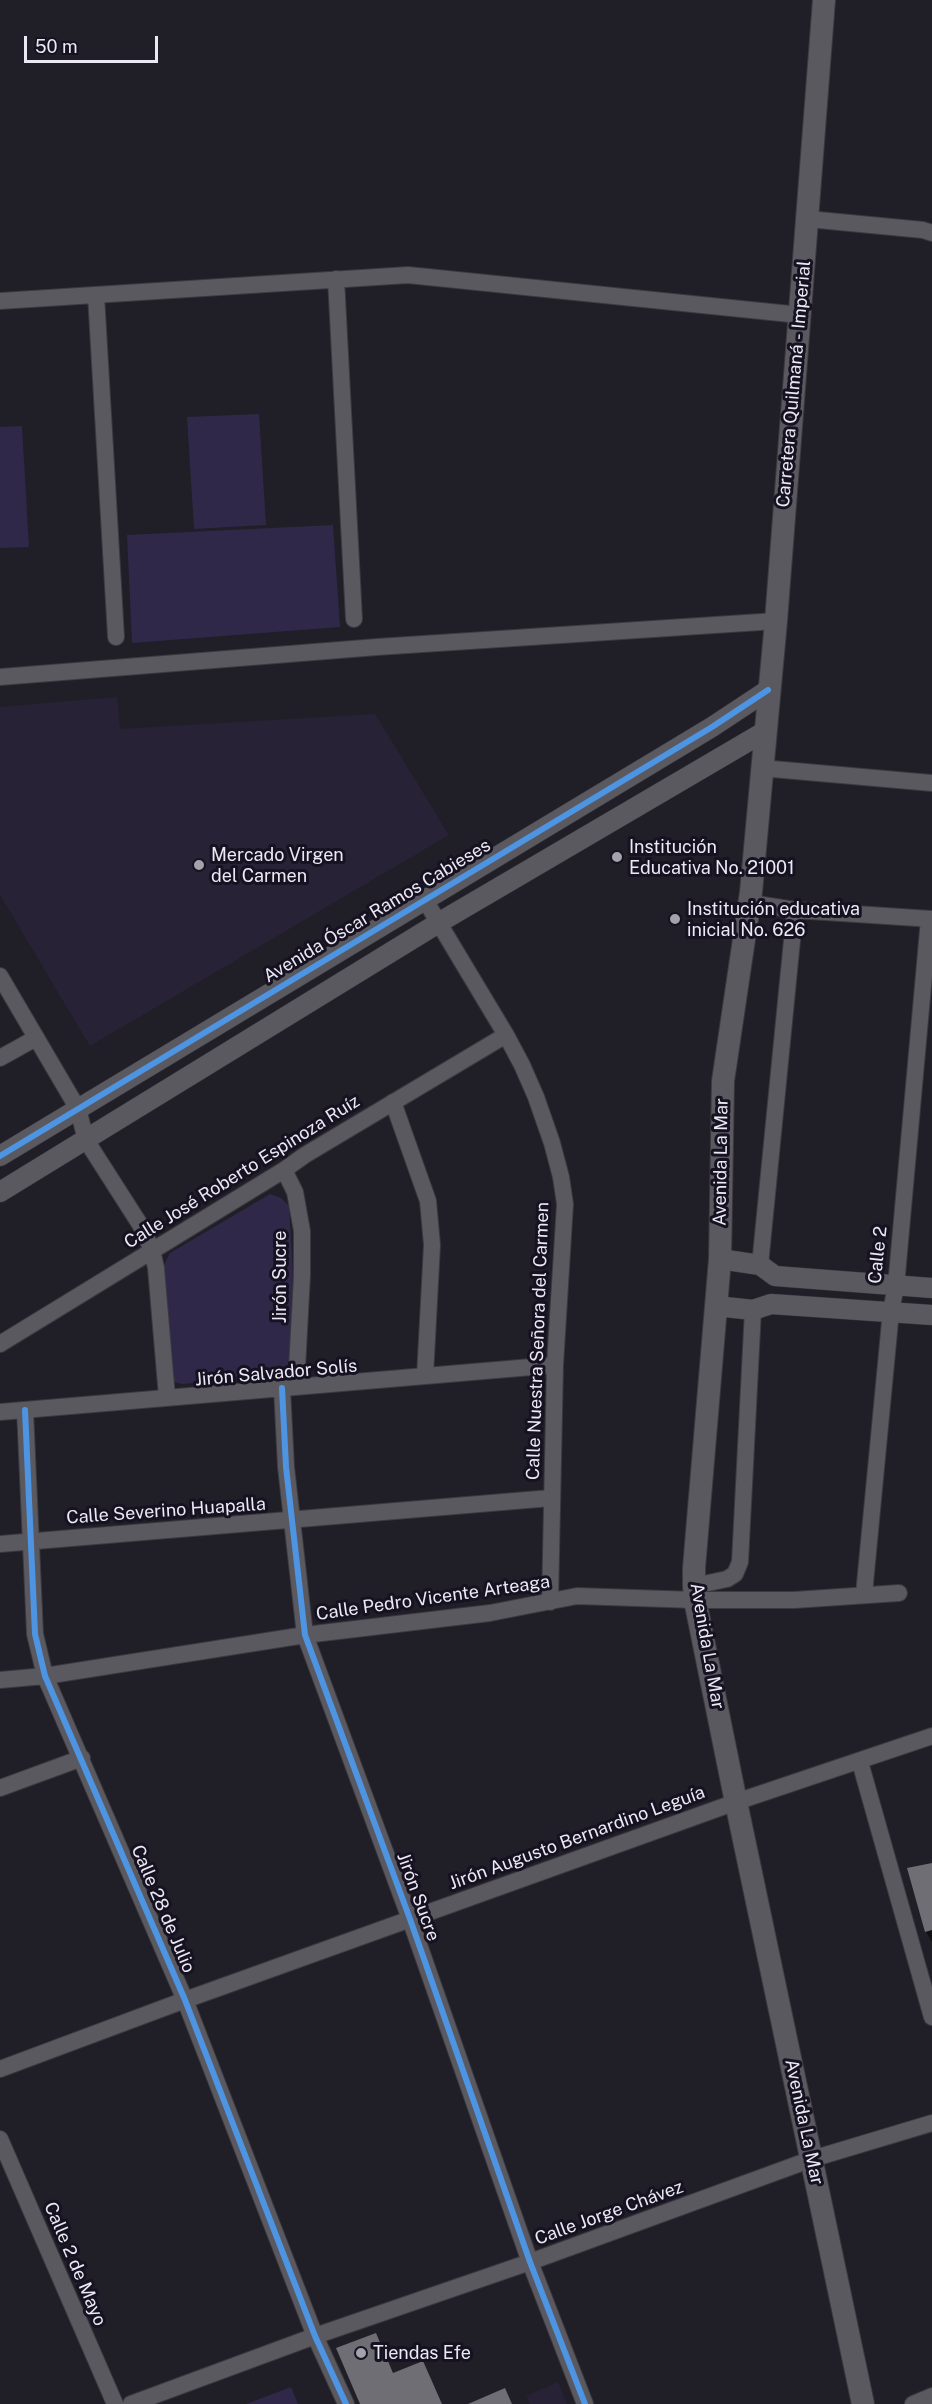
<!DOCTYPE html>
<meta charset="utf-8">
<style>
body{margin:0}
#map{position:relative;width:932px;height:2404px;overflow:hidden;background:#201e26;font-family:"Public Sans",sans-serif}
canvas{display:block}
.scale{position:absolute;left:24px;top:36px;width:134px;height:27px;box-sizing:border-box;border:3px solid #ebe9f4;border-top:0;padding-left:8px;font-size:18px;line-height:21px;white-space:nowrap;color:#ebe9f4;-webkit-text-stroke:4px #161221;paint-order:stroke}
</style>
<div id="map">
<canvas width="932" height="2404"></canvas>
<div class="scale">50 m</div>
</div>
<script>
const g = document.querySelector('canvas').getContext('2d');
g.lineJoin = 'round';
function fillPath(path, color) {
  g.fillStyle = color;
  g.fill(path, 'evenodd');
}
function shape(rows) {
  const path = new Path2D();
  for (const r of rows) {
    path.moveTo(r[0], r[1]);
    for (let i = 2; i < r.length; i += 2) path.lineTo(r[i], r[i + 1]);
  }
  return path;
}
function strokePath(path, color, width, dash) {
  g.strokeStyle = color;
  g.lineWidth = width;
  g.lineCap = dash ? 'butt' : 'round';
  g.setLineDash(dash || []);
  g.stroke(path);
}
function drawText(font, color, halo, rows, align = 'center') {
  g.font = font + ' "Public Sans",sans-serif';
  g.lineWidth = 6;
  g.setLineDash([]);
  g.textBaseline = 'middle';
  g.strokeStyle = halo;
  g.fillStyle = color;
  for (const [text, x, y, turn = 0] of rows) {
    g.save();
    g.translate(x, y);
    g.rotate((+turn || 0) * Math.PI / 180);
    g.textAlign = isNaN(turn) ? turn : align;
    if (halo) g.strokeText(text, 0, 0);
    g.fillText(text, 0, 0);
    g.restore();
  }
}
fillPath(shape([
 [117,697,120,729,375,714,449,835,90,1046,0,895,0,707],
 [558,2382,567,2404,530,2404,526,2396]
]), '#282236');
fillPath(shape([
 [259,414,266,525,194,529,187,417],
 [22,426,29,547,0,548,0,427],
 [333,525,340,627,132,643,127,535],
 [270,1194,281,1198,289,1206,293,1273,289,1375,182,1384,174,1382,164,1265,170,1253],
 [291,2387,298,2404,246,2404]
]), '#302848');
fillPath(shape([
 [932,1864,932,1942,926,1932]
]), '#0007');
fillPath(shape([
 [932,1863,932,1930,925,1932,907,1868],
 [376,2333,393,2373,423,2361,442,2404,360,2404,336,2348],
 [505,2388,512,2404,468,2404]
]), '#706e75');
const minor = shape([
 [808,219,923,230,932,233],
 [336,279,354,619],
 [96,295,116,637],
 [0,301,408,275,800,315],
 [0,677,377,647,776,621],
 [761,768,932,783],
 [425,900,506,1035,522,1065,536,1097,552,1143,561,1177,565,1204,555,1365,550,1602],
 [750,903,795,910,932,919],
 [0,976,78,1109,86,1140,141,1226,152,1250,156,1268,167,1397],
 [0,1058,36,1038],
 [393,1102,428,1201,432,1245,425,1376],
 [284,1170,295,1192,302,1231,302,1275,296,1387],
 [760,1265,795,910],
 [0,1344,284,1170,305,1155,506,1035],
 [282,1388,286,1467,305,1635,410,1919,530,2262,585,2404],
 [25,1410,35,1634,45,1676,185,2000,315,2336,346,2404],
 [0,1412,555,1365],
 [0,1544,551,1498],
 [694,1586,727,1579,735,1574,740,1562,753,1310],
 [864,1594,891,1311,896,1286,929,919],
 [0,1680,45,1676,305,1635,490,1613,577,1596,695,1600,794,1600,899,1593],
 [860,1762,932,2017],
 [0,1788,82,1758],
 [0,2069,185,2000,736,1802,932,1736],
 [0,2139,115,2404],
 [131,2404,315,2336,530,2262,812,2159,932,2123],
 [913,2404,932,2396]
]);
const tertiary = shape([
 [0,1156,712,727,768,690],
 [0,1192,440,922,764,732],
 [720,1259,760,1265,775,1276,932,1288],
 [716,1306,753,1310,771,1304,932,1315]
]);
const secondary = shape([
 [824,0,776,621,751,892,723,1081,720,1259,694,1568,694,1586,695,1600,736,1802,863,2404]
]);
strokePath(minor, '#3b3a40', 18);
strokePath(tertiary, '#3b3a40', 21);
strokePath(secondary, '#3b3a40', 24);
strokePath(minor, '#5b5960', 16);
strokePath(tertiary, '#5b5960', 20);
strokePath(secondary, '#5b5960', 22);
strokePath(shape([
 [0,1156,712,727,768,690],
 [282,1388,286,1467,305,1635,410,1919,530,2262,585,2404],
 [25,1410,35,1634,45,1676,185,2000,315,2336,346,2404]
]), '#4d94e3', 6);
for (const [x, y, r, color] of [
 [617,857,6,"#a4a2ac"],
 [199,865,6,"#a4a2ac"],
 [675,919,6,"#a4a2ac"],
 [361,2353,6,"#a4a2ac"]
]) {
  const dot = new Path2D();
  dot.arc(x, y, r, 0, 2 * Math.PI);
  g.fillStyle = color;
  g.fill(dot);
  strokePath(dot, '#161221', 2);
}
drawText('18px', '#ebe9f4', '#161221', [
 ["Carretera Quilmaná - Imperial",794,384,-85],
 ["Avenida Óscar Ramos Cabieses",377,911,-31],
 ["Avenida La Mar",721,1162,-89],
 ["Calle José Roberto Espinoza Ruíz",242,1172,-32],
 ["Calle 2",878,1255,-84],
 ["Jirón Sucre",280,1277,-90],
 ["Calle Nuestra Señora del Carmen",538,1341,-88],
 ["Jirón Salvador Solís",276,1373,-5],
 ["Calle Severino Huapalla",166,1511,-4],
 ["Calle Pedro Vicente Arteaga",433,1598,-8],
 ["Avenida La Mar",707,1646,80],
 ["Jirón Augusto Bernardino Leguía",577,1838,-20],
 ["Jirón Sucre",418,1897,70],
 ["Calle 28 de Julio",163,1909,67],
 ["Avenida La Mar",804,2122,78],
 ["Calle Jorge Chávez",609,2213,-20],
 ["Calle 2 de Mayo",75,2264,67]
]);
drawText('18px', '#ebe9f4', '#161221', [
 ["Institución",629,847],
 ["Educativa No. 21001",629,868],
 ["Mercado Virgen",211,855],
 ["del Carmen",211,876],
 ["Institución educativa",687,909],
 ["inicial No. 626",687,930],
 ["Tiendas Efe",373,2353]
], 'left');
</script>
